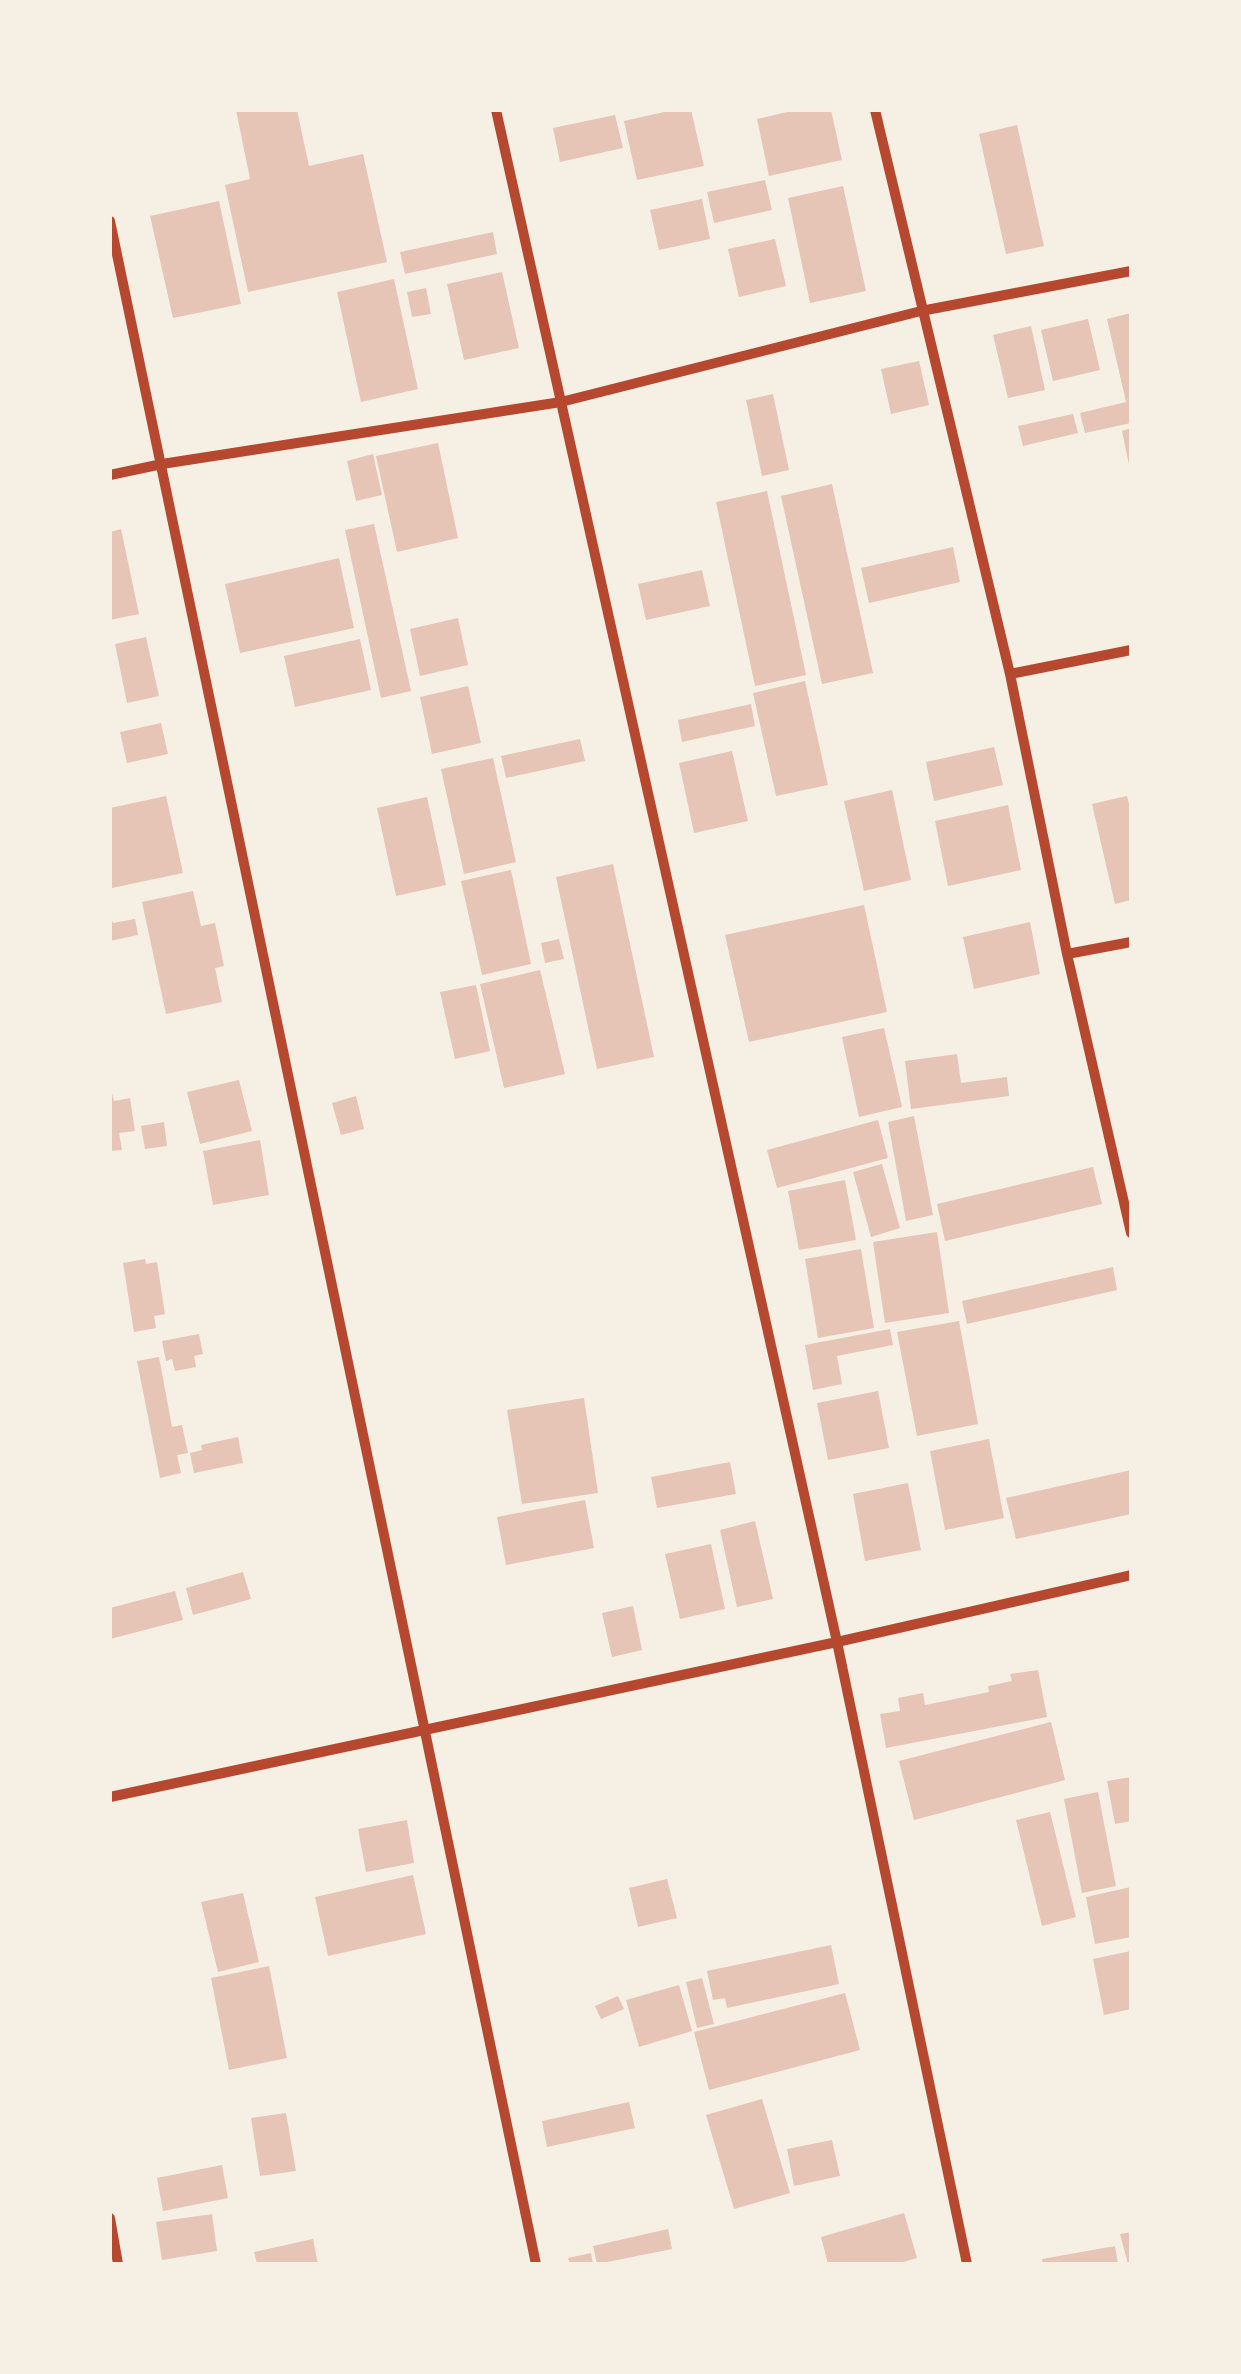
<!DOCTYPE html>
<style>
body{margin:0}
#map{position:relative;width:1241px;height:2374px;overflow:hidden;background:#f6efe4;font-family:"PT Sans Narrow",sans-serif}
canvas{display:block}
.frame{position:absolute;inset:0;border:112px solid #f6efe4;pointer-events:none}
</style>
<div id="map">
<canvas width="1241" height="2374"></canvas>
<div class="frame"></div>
</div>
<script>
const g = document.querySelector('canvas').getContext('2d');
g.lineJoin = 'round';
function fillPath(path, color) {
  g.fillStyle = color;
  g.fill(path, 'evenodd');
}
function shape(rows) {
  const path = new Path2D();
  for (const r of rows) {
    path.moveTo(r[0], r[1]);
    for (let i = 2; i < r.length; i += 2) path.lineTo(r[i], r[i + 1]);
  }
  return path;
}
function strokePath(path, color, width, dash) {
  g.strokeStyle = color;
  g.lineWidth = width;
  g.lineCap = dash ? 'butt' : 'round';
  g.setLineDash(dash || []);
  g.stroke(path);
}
fillPath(shape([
 [236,110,297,110,309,166,363,154,387,262,248,292,225,185,250,179],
 [673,110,691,110,704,166,637,180,624,121],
 [796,110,831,110,842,160,769,176,757,119],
 [615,115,623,148,560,162,553,128],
 [1017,125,1044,246,1006,254,979,134],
 [765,180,772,210,714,223,707,192],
 [843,186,866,291,810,303,788,198],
 [702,199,710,239,659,250,650,210],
 [219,201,241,304,173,318,150,216],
 [493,232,497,254,405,274,400,252],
 [775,239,786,286,739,297,728,249],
 [502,272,519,348,464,360,447,284],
 [394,279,418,389,361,402,337,292],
 [426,288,431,314,412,317,407,292],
 [1131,313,1131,423,1085,433,1080,413,1126,402,1107,319],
 [1088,319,1100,370,1053,381,1041,330],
 [1031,326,1045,390,1008,398,993,335],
 [919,361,929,405,891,414,881,369],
 [773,394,789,470,762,476,746,400],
 [1073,414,1078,433,1023,446,1018,426],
 [1131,428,1131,465,1129,465,1122,431],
 [438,443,458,538,397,552,376,456],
 [373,454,382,495,356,501,347,461],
 [832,484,873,673,822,684,781,496],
 [767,491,806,675,755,686,716,502],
 [374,524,411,691,381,698,345,530],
 [121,529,139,614,110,620,110,532],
 [953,547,960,582,869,603,861,568],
 [339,558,354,628,240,653,225,584],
 [702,570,710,606,646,620,638,584],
 [458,618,468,665,420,676,410,629],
 [146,637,159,696,127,703,115,644],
 [360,639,371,690,295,707,284,656],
 [805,681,828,785,776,796,753,693],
 [468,686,481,743,432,754,420,697],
 [751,704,755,726,682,742,678,720],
 [161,723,168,754,127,763,120,732],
 [580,739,585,761,506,778,501,756],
 [994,747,1003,785,934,801,926,762],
 [732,751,748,821,694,833,679,763],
 [493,758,516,862,464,874,441,769],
 [892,790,911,880,864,891,844,801],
 [166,796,183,873,112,888,110,808],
 [1127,796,1131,812,1131,900,1115,904,1092,804],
 [427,797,446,885,396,896,377,808],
 [1008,805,1021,870,948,886,935,821],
 [613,864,654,1057,597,1069,556,877],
 [511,870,531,964,482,975,461,881],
 [193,891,201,926,215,923,224,966,215,968,222,1002,166,1014,142,902],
 [864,905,887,1012,749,1042,725,935],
 [110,915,113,923,135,919,138,935,110,941],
 [1030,922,1040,974,974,989,963,937],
 [559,939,564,959,545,963,541,943],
 [540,970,565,1074,504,1088,480,984],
 [476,985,490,1051,455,1059,440,992],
 [884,1028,902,1107,859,1117,842,1037],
 [957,1054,961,1083,1007,1077,1009,1096,911,1109,905,1061],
 [239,1080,252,1131,200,1144,187,1092],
 [110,1086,114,1101,130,1098,135,1131,119,1133,122,1150,110,1151],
 [356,1096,364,1129,341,1135,332,1103],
 [914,1116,933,1215,906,1221,888,1122],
 [878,1120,888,1158,777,1188,767,1150],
 [164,1122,167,1146,145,1149,141,1126],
 [260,1140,269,1195,213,1205,203,1151],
 [882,1164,900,1228,871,1237,853,1172],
 [1093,1167,1102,1204,945,1241,937,1204],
 [845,1180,856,1240,799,1250,788,1191],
 [937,1232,949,1313,885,1323,873,1242],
 [861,1249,874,1328,818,1338,805,1259],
 [145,1259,146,1264,157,1262,165,1314,154,1316,156,1328,134,1332,123,1263],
 [1113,1267,1117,1290,967,1324,962,1301],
 [959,1321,978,1424,917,1436,897,1332],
 [890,1329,893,1345,837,1356,842,1384,813,1390,805,1345],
 [199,1334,203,1354,194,1356,196,1367,175,1371,172,1359,166,1361,162,1341],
 [159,1357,172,1427,182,1425,188,1453,177,1455,181,1473,160,1478,137,1361],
 [878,1391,889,1448,828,1460,817,1403],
 [584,1398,598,1493,522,1504,507,1410],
 [238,1437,243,1463,194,1473,190,1453,202,1450,201,1445],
 [989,1439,1004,1518,945,1530,930,1451],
 [730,1462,736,1494,657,1508,651,1477],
 [1131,1470,1131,1514,1016,1539,1006,1498],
 [908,1483,921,1550,865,1561,853,1494],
 [585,1500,594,1548,506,1565,497,1517],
 [755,1521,773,1599,737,1607,720,1530],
 [711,1544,725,1609,680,1619,665,1554],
 [243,1572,251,1599,193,1615,186,1588],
 [175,1591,183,1620,110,1639,110,1608],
 [633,1606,642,1650,612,1657,602,1613],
 [1038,1670,1047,1717,886,1748,880,1714,900,1711,898,1698,923,1693,925,1705,989,1692,988,1686,1012,1681,1010,1674],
 [1051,1722,1065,1780,914,1820,899,1761],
 [1131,1777,1131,1821,1115,1824,1107,1781],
 [1098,1792,1116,1886,1082,1893,1064,1799],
 [1050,1812,1076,1917,1042,1926,1016,1820],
 [407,1820,414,1863,366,1872,358,1829],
 [413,1875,426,1934,328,1956,315,1897],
 [667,1879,677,1918,638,1927,629,1888],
 [1131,1887,1131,1937,1095,1944,1086,1897],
 [243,1893,259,1962,218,1972,201,1902],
 [831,1945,839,1984,727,2008,725,1998,713,2000,707,1971],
 [1131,1951,1131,2009,1104,2015,1093,1959],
 [269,1966,287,2058,229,2070,211,1978],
 [702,1978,714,2024,697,2028,686,1982],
 [679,1985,692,2031,639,2047,626,2000],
 [845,1993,860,2050,709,2090,694,2032],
 [618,1996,624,2009,601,2019,595,2006],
 [762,2099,790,2193,734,2209,706,2115],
 [629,2102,635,2128,547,2147,542,2121],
 [286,2113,296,2171,260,2176,251,2118],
 [832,2140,840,2176,794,2186,787,2149],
 [222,2165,228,2198,163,2211,157,2178],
 [904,2213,917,2258,896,2264,828,2264,821,2237],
 [212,2214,217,2251,162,2260,156,2222],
 [668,2229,672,2249,597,2264,593,2246],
 [1131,2232,1131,2264,1128,2264,1120,2234],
 [313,2239,318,2264,257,2264,254,2252],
 [1115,2246,1118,2264,1043,2264,1042,2259],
 [591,2253,593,2264,570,2264,568,2258]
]), '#e6c5b7');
strokePath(shape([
 [496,110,837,1642,967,2264],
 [875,110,1010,674,1067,954,1131,1233],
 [110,221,536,2264],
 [110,475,162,464,561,402,921,311,1131,271],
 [1010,674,1131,650],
 [1067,954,1131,942],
 [110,1797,837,1642,1131,1575],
 [110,2218,118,2264]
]), '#b5482f', 10);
</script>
